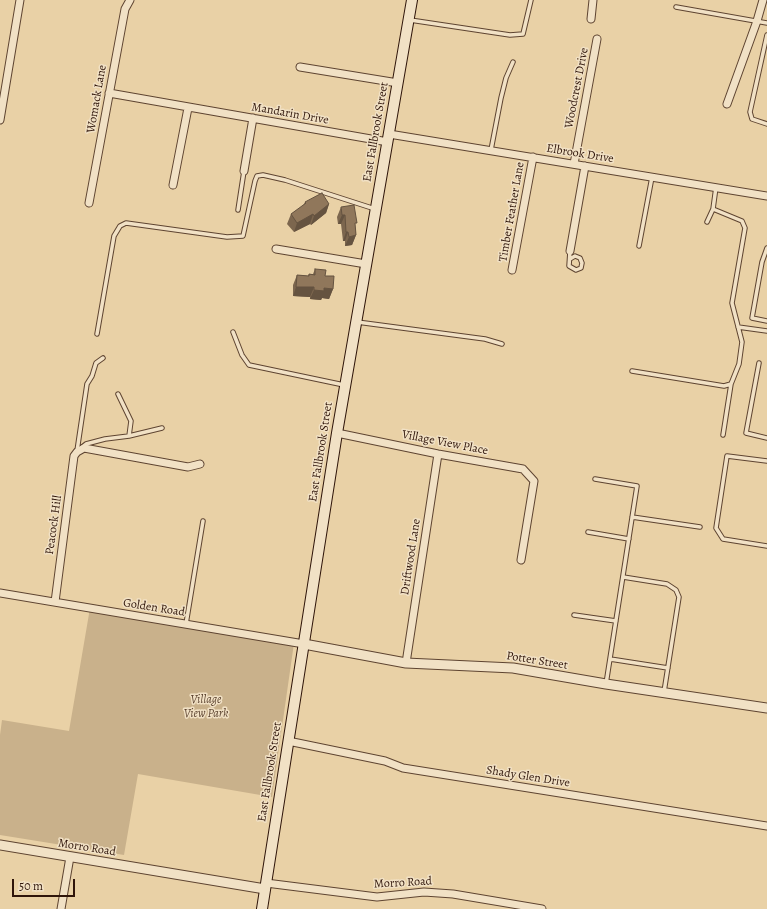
<!DOCTYPE html>
<style>
body{margin:0}
#map{position:relative;width:767px;height:909px;overflow:hidden;background:#e9d1a6;font-family:Alegreya,serif}
canvas{display:block}
.scale{position:absolute;left:12px;top:879px;width:63px;height:18px;box-sizing:border-box;border:2px solid #2f150a;border-top:0;padding-left:5px;font-size:12px;line-height:14px;white-space:nowrap;color:#2f150a;-webkit-text-stroke:3px #f1e1c5;paint-order:stroke}
</style>
<div id="map">
<canvas width="767" height="909"></canvas>
<div class="scale">50 m</div>
</div>
<script>
const g = document.querySelector('canvas').getContext('2d');
g.lineJoin = 'round';
function fillPath(path, color) {
  g.fillStyle = color;
  g.fill(path, 'evenodd');
}
function shape(rows) {
  const path = new Path2D();
  for (const r of rows) {
    path.moveTo(r[0], r[1]);
    for (let i = 2; i < r.length; i += 2) path.lineTo(r[i], r[i + 1]);
  }
  return path;
}
function strokePath(path, color, width, dash) {
  g.strokeStyle = color;
  g.lineWidth = width;
  g.lineCap = dash ? 'butt' : 'round';
  g.setLineDash(dash || []);
  g.stroke(path);
}
function drawText(font, color, halo, rows, align = 'center') {
  g.font = font + ' Alegreya,serif';
  g.lineWidth = 3;
  g.setLineDash([]);
  g.textBaseline = 'middle';
  g.strokeStyle = halo;
  g.fillStyle = color;
  for (const [text, x, y, turn = 0] of rows) {
    g.save();
    g.translate(x, y);
    g.rotate((+turn || 0) * Math.PI / 180);
    g.textAlign = isNaN(turn) ? turn : align;
    if (halo) g.strokeText(text, 0, 0);
    g.fillText(text, 0, 0);
    g.restore();
  }
}
fillPath(shape([
 [90,608,294,643,272,797,138,774,124,855,0,835,0,735,2,720,69,731]
]), '#c9b18b');
const service = shape([
 [676,7,767,23],
 [410,20,510,35,523,34,531,0],
 [767,35,750,112,752,119,767,124],
 [491,150,501,98,506,78,513,62],
 [238,210,244,171],
 [707,222,713,209,716,187],
 [639,246,652,177],
 [767,248,762,262,752,318,767,321],
 [570,251,569,266,576,270,581,268,582,263,580,258,575,256,570,259],
 [357,322,485,339,502,344],
 [738,327,767,331],
 [233,332,242,355,249,365,344,385],
 [97,334,114,236,120,226,126,223,227,237,243,236,255,181,257,176,263,175,285,180,375,209],
 [759,363,746,433,767,438],
 [632,371,724,386,731,384,739,364,742,342,732,303,745,228,742,221,713,209],
 [723,435,731,384],
 [129,436,162,428],
 [81,448,86,444,105,439,129,436,131,421,118,394],
 [77,451,87,384,92,376,96,363,103,358],
 [767,461,727,456,716,528,723,539,767,546],
 [595,479,637,486,606,684],
 [632,517,700,527],
 [588,532,629,539],
 [623,577,667,584,676,590,679,597,664,692],
 [574,615,616,621],
 [186,624,203,521],
 [610,659,668,668]
]);
const minor = shape([
 [591,19,593,0],
 [300,67,398,83],
 [109,93,388,142],
 [727,104,757,21,763,0],
 [0,120,20,0],
 [389,134,767,196],
 [574,164,597,39],
 [244,171,253,118],
 [173,185,188,108],
 [89,203,125,9,130,0],
 [276,249,366,264],
 [570,251,585,166],
 [512,270,533,157],
 [337,433,438,454,523,469,534,481,521,560],
 [0,593,304,644],
 [55,602,74,456,77,452,84,448,188,467,200,464],
 [406,663,438,454],
 [288,741,385,761,403,768,767,826],
 [266,883,377,897,424,892,453,894,542,909],
 [61,909,70,857]
]);
const tertiary = shape([
 [304,644,406,663,513,668,606,684,767,708],
 [0,845,265,889]
]);
const secondary = shape([
 [262,909,337,433,412,0]
]);
strokePath(service, '#5e4431', 5.5);
strokePath(minor, '#5e4431', 9);
strokePath(tertiary, '#5e4431', 11);
strokePath(secondary, '#2f150a', 12);
strokePath(service, '#f1e1c5', 3.5);
strokePath(minor, '#f1e1c5', 7);
strokePath(tertiary, '#f1e1c5', 9);
strokePath(secondary, '#f1e1c5', 10);
fillPath(shape([
 [305,202,329,204,326,213,311,225,310,224,294,232,287,224,291,214,303,206],
 [341,207,355,227,356,235,352,245,345,246,345,241,343,241,341,224,338,224,337,217],
 [315,269,325,276,333,289,329,299,322,298,321,300,310,299,310,297,293,296,293,285,297,275,308,276,309,274,313,274]
]), '#7c664e');
fillPath(shape([
 [329,204,326,213,311,225,314,216],
 [313,214,310,224,294,232,297,223],
 [342,215,345,215,341,224,338,224],
 [346,232,348,232,345,241,343,241],
 [356,235,352,245,345,246,349,237],
 [296,287,314,287,310,297,293,296],
 [324,288,333,289,329,299,322,298,321,300,310,299,314,290]
]), '#655340');
const building = shape([
 [322,193,329,204,314,216,313,214,297,223,291,214,306,203,305,202,322,193],
 [354,205,357,223,355,223,356,235,349,237,348,232,346,232,345,215,342,215,341,207,354,205],
 [315,269,326,270,325,276,334,276,333,289,324,288,324,291,314,290,314,287,296,287,297,275,309,276,309,274,315,275,315,269]
]);
fillPath(building, '#90775b');
strokePath(building, '#655340', 1);
drawText('12px', '#2f150a', '#f1e1c5', [
 ["Woodcrest Drive",577,88,-79],
 ["Womack Lane",97,99,-80],
 ["Mandarin Drive",290,114,10],
 ["East Fallbrook Street",376,132,-80],
 ["Elbrook Drive",580,154,9],
 ["Timber Feather Lane",512,212,-80],
 ["Village View Place",445,443,11],
 ["East Fallbrook Street",321,452,-81],
 ["Peacock Hill",54,525,-82],
 ["Driftwood Lane",411,557,-81],
 ["Golden Road",154,608,9],
 ["Potter Street",537,661,9],
 ["East Fallbrook Street",270,772,-81],
 ["Shady Glen Drive",528,777,9],
 ["Morro Road",87,848,9],
 ["Morro Road",403,883,-3]
]);
drawText('italic 12px', '#5d4431', '#f1e1c5', [
 ["Village",206,700],
 ["View Park",206,714]
]);
</script>
